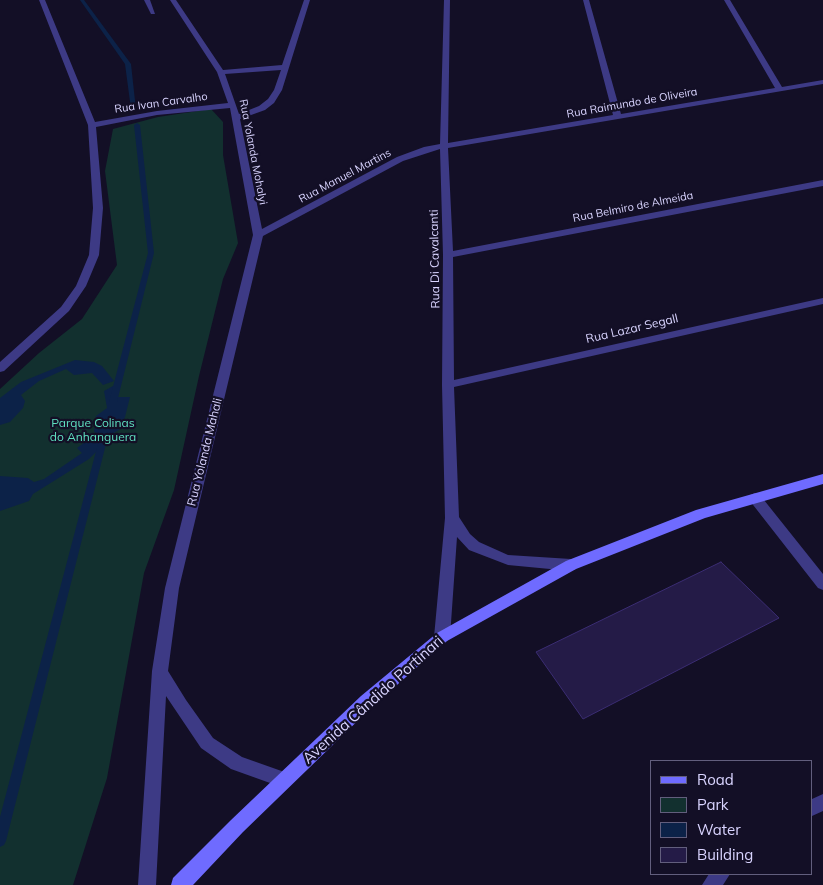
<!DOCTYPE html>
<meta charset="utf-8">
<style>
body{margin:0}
#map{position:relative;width:823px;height:885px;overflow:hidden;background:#130f26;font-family:Mulish,sans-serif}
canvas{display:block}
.legend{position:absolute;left:650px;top:760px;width:162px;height:115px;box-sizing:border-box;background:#130f26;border:1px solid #625e7d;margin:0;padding:6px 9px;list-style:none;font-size:15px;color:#d9d4ff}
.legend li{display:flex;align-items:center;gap:10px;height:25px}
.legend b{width:25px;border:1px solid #625e7d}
</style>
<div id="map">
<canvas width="823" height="885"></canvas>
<ul class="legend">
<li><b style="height:6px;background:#6f6bff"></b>Road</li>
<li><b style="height:14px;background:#12302f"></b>Park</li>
<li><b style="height:14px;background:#0c2248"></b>Water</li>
<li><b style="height:14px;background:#241b47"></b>Building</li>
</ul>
</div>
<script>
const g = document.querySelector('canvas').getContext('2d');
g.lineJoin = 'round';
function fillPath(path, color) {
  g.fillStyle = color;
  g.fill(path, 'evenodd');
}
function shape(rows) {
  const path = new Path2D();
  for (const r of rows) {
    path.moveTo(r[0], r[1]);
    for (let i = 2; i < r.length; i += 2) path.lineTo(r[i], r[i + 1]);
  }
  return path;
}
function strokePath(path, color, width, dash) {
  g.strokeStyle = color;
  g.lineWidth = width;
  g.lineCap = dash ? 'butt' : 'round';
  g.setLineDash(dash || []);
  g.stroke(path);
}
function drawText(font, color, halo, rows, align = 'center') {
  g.font = font + ' Mulish,sans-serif';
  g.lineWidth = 4.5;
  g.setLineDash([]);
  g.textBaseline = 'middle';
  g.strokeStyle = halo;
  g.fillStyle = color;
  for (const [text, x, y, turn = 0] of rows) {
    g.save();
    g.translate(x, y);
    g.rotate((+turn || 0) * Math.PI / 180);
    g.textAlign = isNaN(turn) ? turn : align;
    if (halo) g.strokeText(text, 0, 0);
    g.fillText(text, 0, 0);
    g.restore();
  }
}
fillPath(shape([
 [211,109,223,122,223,155,238,243,223,279,199,376,174,490,144,573,107,778,73,885,0,885,0,389,39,353,82,319,117,265,105,171,113,129,158,117]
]), '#12302f');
fillPath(shape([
 [75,360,94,362,102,366,114,381,103,385,92,373,74,375,66,369,39,381,21,395,25,401,23,408,10,422,0,425,0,398,21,382],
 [113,386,118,397,130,397,125,417,119,430,110,435,104,444,89,459,33,494,29,501,0,511,0,476,28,478,34,482,44,479,82,453,77,448,89,439,95,440,99,434,94,432,96,416,107,408,104,391]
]), '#0c2248');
fillPath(shape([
 [80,0,84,0,131,64,136,110,131,109,125,64,80,0],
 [137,123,140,125,154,253,117,402,113,405,109,402,148,253,134,125,137,123],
 [104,433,108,436,6,841,4,845,0,847,0,817,100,436,104,433]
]), '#0c2248');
const building = shape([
 [721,562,779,618,583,719,536,652,721,562]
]);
fillPath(building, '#241b47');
strokePath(building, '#3b2d73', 1);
fillPath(shape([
 [144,0,150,0,155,14,151,14,144,0]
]), '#3d3a85');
fillPath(shape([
 [39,0,45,0,95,122,157,111,228,103,217,72,170,0,176,0,223,70,282,65,304,0,310,0,282,90,274,103,265,110,240,119,262,229,397,157,424,147,440,144,444,0,450,0,448,143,613,115,583,0,589,0,621,114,775,88,724,0,730,0,782,87,823,80,823,84,448,148,453,251,823,180,823,186,453,257,454,380,823,298,823,304,454,387,459,517,470,534,479,542,508,555,571,559,576,561,578,565,576,569,571,571,508,565,469,550,457,537,450,637,447,641,442,643,437,641,434,637,445,518,442,385,443,255,440,149,403,161,263,236,179,588,168,671,186,700,213,738,242,757,290,774,292,780,290,786,284,788,231,769,201,748,166,696,156,885,138,885,152,671,165,588,253,235,230,108,157,115,96,127,103,208,99,255,86,286,69,311,4,371,0,372,0,362,61,307,76,286,89,255,93,208,88,125,39,0],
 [281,70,274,90,268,99,259,106,239,114,225,74,281,70],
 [755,493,760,495,823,574,823,590,818,588,750,501,748,498,750,495,755,493],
 [823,794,823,811,812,816,812,799,823,794],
 [709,874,730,874,723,885,702,885,709,874]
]), '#3d3a85');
fillPath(shape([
 [823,474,823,484,705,518,576,569,447,641,373,706,243,832,193,885,171,885,173,878,231,820,361,696,437,633,566,561,696,510,823,474]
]), '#6f6bff');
drawText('11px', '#d9d4ff', '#130f26', [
 ["Rua Ivan Carvalho",161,103,-8],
 ["Rua Raimundo de Oliveira",632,103,-10],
 ["Rua Yolanda Mohalyi",253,152,79],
 ["Rua Manuel Martins",345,176,-28],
 ["Rua Belmiro de Almeida",633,207,-11]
]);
drawText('12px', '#d9d4ff', '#130f26', [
 ["Rua Di Cavalcanti",435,259,-91],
 ["Rua Lazar Segall",632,329,-13],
 ["Rua Yolanda Mahali",205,452,-76]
]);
drawText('12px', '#5fe0c0', '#130f26', [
 ["Parque Colinas",93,423],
 ["do Anhanguera",93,437]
]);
drawText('15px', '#d9d4ff', '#130f26', [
 ["Avenida Cândido Portinari",373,700,-42]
]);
</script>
